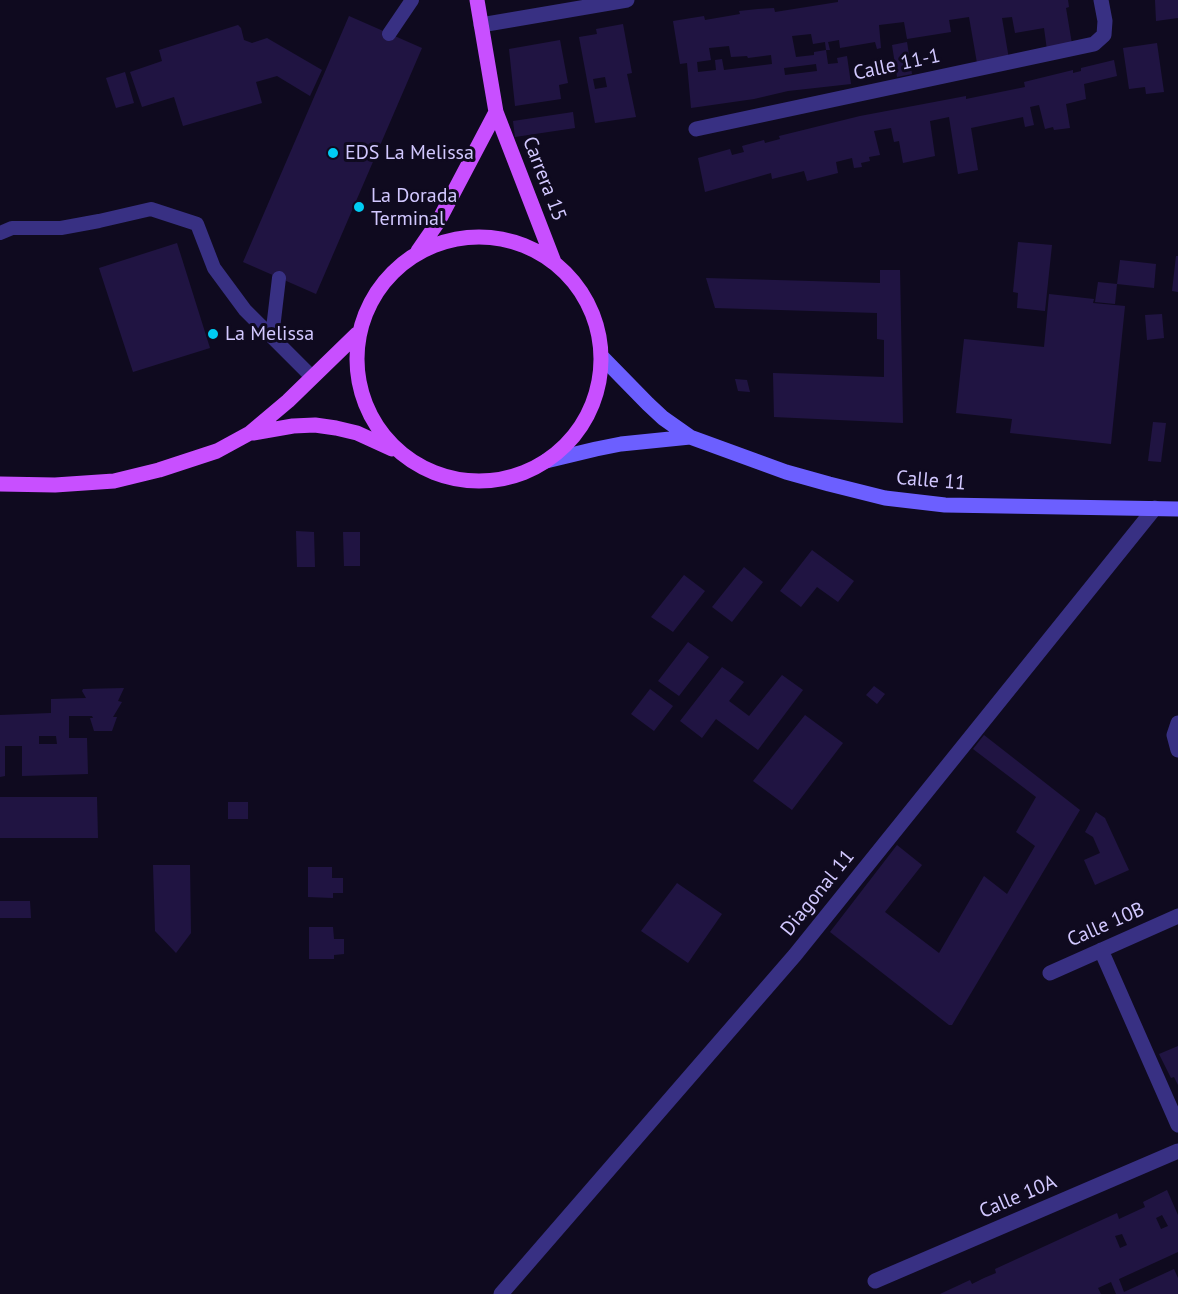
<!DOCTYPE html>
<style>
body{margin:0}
canvas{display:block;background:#0f0a1f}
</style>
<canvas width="1178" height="1294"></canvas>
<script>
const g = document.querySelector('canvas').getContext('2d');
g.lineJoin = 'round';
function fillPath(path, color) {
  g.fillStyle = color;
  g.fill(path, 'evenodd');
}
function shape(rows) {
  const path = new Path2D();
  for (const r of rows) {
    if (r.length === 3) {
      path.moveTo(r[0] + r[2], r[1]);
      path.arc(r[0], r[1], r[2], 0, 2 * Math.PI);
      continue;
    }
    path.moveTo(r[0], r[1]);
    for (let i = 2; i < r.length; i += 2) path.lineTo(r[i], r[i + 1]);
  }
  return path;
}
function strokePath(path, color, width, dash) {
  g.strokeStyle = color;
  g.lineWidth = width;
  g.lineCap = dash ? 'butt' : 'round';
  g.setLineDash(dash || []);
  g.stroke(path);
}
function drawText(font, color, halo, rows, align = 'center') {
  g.font = font + ' "PT Sans",sans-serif';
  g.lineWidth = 6;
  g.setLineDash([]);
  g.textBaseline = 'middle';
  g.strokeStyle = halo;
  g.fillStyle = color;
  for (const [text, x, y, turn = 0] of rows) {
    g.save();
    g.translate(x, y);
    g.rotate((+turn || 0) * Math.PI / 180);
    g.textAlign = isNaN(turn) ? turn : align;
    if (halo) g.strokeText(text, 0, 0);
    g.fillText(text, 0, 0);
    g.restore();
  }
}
fillPath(shape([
 [838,0,1068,0,1069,7,1066,8,1072,44,1047,50,1044,28,1015,33,1012,17,1002,18,1009,59,977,63,969,17,949,20,951,32,907,39,904,22,879,25,881,48,877,49,875,42,840,48,839,40,828,42,830,50,826,50,825,42,813,44,811,34,792,36,796,57,814,55,814,52,826,50,828,64,838,63,837,58,847,56,851,84,788,91,754,99,691,108,687,63,680,64,673,21,704,16,705,20,740,14,739,11,758,9,774,8,775,12,838,2],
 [729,46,731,57,747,56,748,58,771,55,772,64,724,70,722,59,715,60,716,70,698,72,697,62,711,60,709,48],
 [816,64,817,71,785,75,784,68],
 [1155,0,1178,0,1178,18,1156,21],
 [349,16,422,48,316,294,243,262],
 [623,24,632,73,627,74,636,117,595,123,579,37,597,34,596,29],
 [605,77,607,87,595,89,593,79],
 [238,25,241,28,244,40,252,43,267,38,322,70,310,96,277,76,256,82,262,103,183,126,174,97,142,107,130,72,162,61,159,50],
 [560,40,568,83,559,85,561,99,515,106,509,49],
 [907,42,912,74,897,77,892,45],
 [1157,43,1164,92,1146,94,1145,87,1129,89,1123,48],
 [1114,60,1117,76,1084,84,1086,99,1066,104,1070,128,1054,130,1053,127,1045,129,1039,105,1030,107,1034,125,1025,127,1023,117,971,128,978,170,958,174,949,117,930,121,935,156,903,163,899,141,894,142,891,128,874,131,880,155,869,157,870,161,861,163,862,167,854,168,852,158,836,162,838,173,807,181,804,171,772,179,771,173,705,192,698,158,730,149,732,155,744,152,742,146,764,140,765,143,780,139,779,136,860,116,966,96,966,99,1025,87,1024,82,1073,70,1073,73,1081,71,1081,68],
 [125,72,134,103,116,108,106,78],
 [573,112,575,128,515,137,513,121],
 [1018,242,1052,245,1045,311,1017,308,1018,293,1013,292],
 [177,243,210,348,133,372,99,268],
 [1176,256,1178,256,1178,292,1172,291],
 [1120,260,1156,264,1154,288,1117,284],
 [880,270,900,270,903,423,774,417,773,373,884,377,884,340,877,339,877,313,715,308,706,278,880,283],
 [1098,282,1117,284,1115,304,1095,302],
 [1049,294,1094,299,1093,303,1125,306,1111,444,1010,433,1012,419,956,413,964,339,1044,347],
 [1162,314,1164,338,1147,340,1145,315],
 [735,379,747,380,750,392,738,391],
 [1153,422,1166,423,1161,462,1148,461],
 [296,531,314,532,315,567,297,567],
 [343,532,360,532,360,566,344,566],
 [812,550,854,581,838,602,817,587,801,607,780,591],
 [744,567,763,582,732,622,712,607],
 [684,575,705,591,673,632,651,617],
 [688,642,709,657,679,696,658,681],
 [722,667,744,682,729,701,749,716,782,675,803,690,758,750,716,719,702,738,680,721],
 [874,686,885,694,877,704,866,695],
 [124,688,118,701,122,702,113,717,117,717,112,731,94,731,90,718,93,718,92,716,69,716,69,738,87,738,88,774,22,776,22,746,5,746,5,776,0,777,0,715,51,713,51,699,86,698,82,691,83,689],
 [39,736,56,736,57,744,39,744],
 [650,689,673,706,654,731,631,714],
 [805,715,843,743,792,810,753,781],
 [984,735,1080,810,952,1025,949,1025,830,932,897,845,922,865,885,912,939,953,984,876,1007,894,1035,846,1016,832,1036,797,973,749],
 [0,797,97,797,98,838,0,838],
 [228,802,248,802,248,819,228,819],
 [1096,812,1105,818,1129,870,1095,885,1084,860,1100,853,1093,837,1085,832],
 [153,865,190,865,191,933,176,953,155,931],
 [308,867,332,867,332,878,343,878,343,893,333,893,333,898,308,897],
 [677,883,722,914,688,963,641,931],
 [0,901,30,901,31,918,0,918],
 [309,927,333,927,334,939,344,939,344,954,334,955,334,959,309,959],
 [1178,1046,1178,1085,1174,1077,1171,1078,1159,1054],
 [1167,1190,1178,1215,1178,1252,1119,1279,1124,1292,1174,1269,1178,1278,1178,1294,1116,1294,1111,1282,1098,1288,1101,1294,940,1294,970,1280,972,1284,984,1278,996,1273,995,1269,1117,1213,1119,1219,1145,1207,1143,1202],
 [1162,1215,1168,1226,1161,1229,1156,1218],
 [1122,1234,1127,1245,1120,1248,1115,1236]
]), '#201442');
strokePath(shape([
 [389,34,412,0],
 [0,233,12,228,61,228,99,221,151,209,197,224,214,268,245,310,312,377],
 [272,337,279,278]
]), '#383083', 14);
strokePath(shape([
 [481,25,627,0],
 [696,129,1094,44,1104,35,1105,21,1101,0],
 [1178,723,1174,735,1178,750],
 [1101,950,1178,1125],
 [1050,973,1178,916],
 [875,1281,1178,1151],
 [501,1294,795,955,1155,508]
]), '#383083', 15);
strokePath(shape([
 [602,357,648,404,663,418,690,437,786,472,829,484,885,498,945,505,1178,509],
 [546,461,596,449,621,444,690,437]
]), '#6c5fff', 15);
strokePath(shape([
 [477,0,496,112,554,262],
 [479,359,122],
 [418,251,438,222,496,112],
 [253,433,293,426,315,425,336,428,357,433,392,449],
 [0,484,55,485,114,481,159,470,217,451,250,433,288,401,357,334]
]), '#c84fff', 15);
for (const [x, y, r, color] of [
 [333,153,6,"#00ccf3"],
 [359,207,6,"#00ccf3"],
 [213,334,6,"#00ccf3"]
]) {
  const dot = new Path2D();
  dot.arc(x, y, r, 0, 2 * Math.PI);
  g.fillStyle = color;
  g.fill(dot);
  strokePath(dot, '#0f0a1f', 2);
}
drawText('20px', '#d2c8ff', '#0f0a1f', [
 ["Calle 11-1",897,65,-12],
 ["Carrera 15",544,179,69],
 ["Calle 11",931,481,5],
 ["Diagonal 11",818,893,-51],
 ["Calle 10B",1106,925,-24],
 ["Calle 10A",1018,1197,-23]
]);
drawText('20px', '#d2c8ff', '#0f0a1f', [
 ["EDS La Melissa",345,153],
 ["La Dorada",371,196],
 ["Terminal",371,219],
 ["La Melissa",225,334]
], 'left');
</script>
